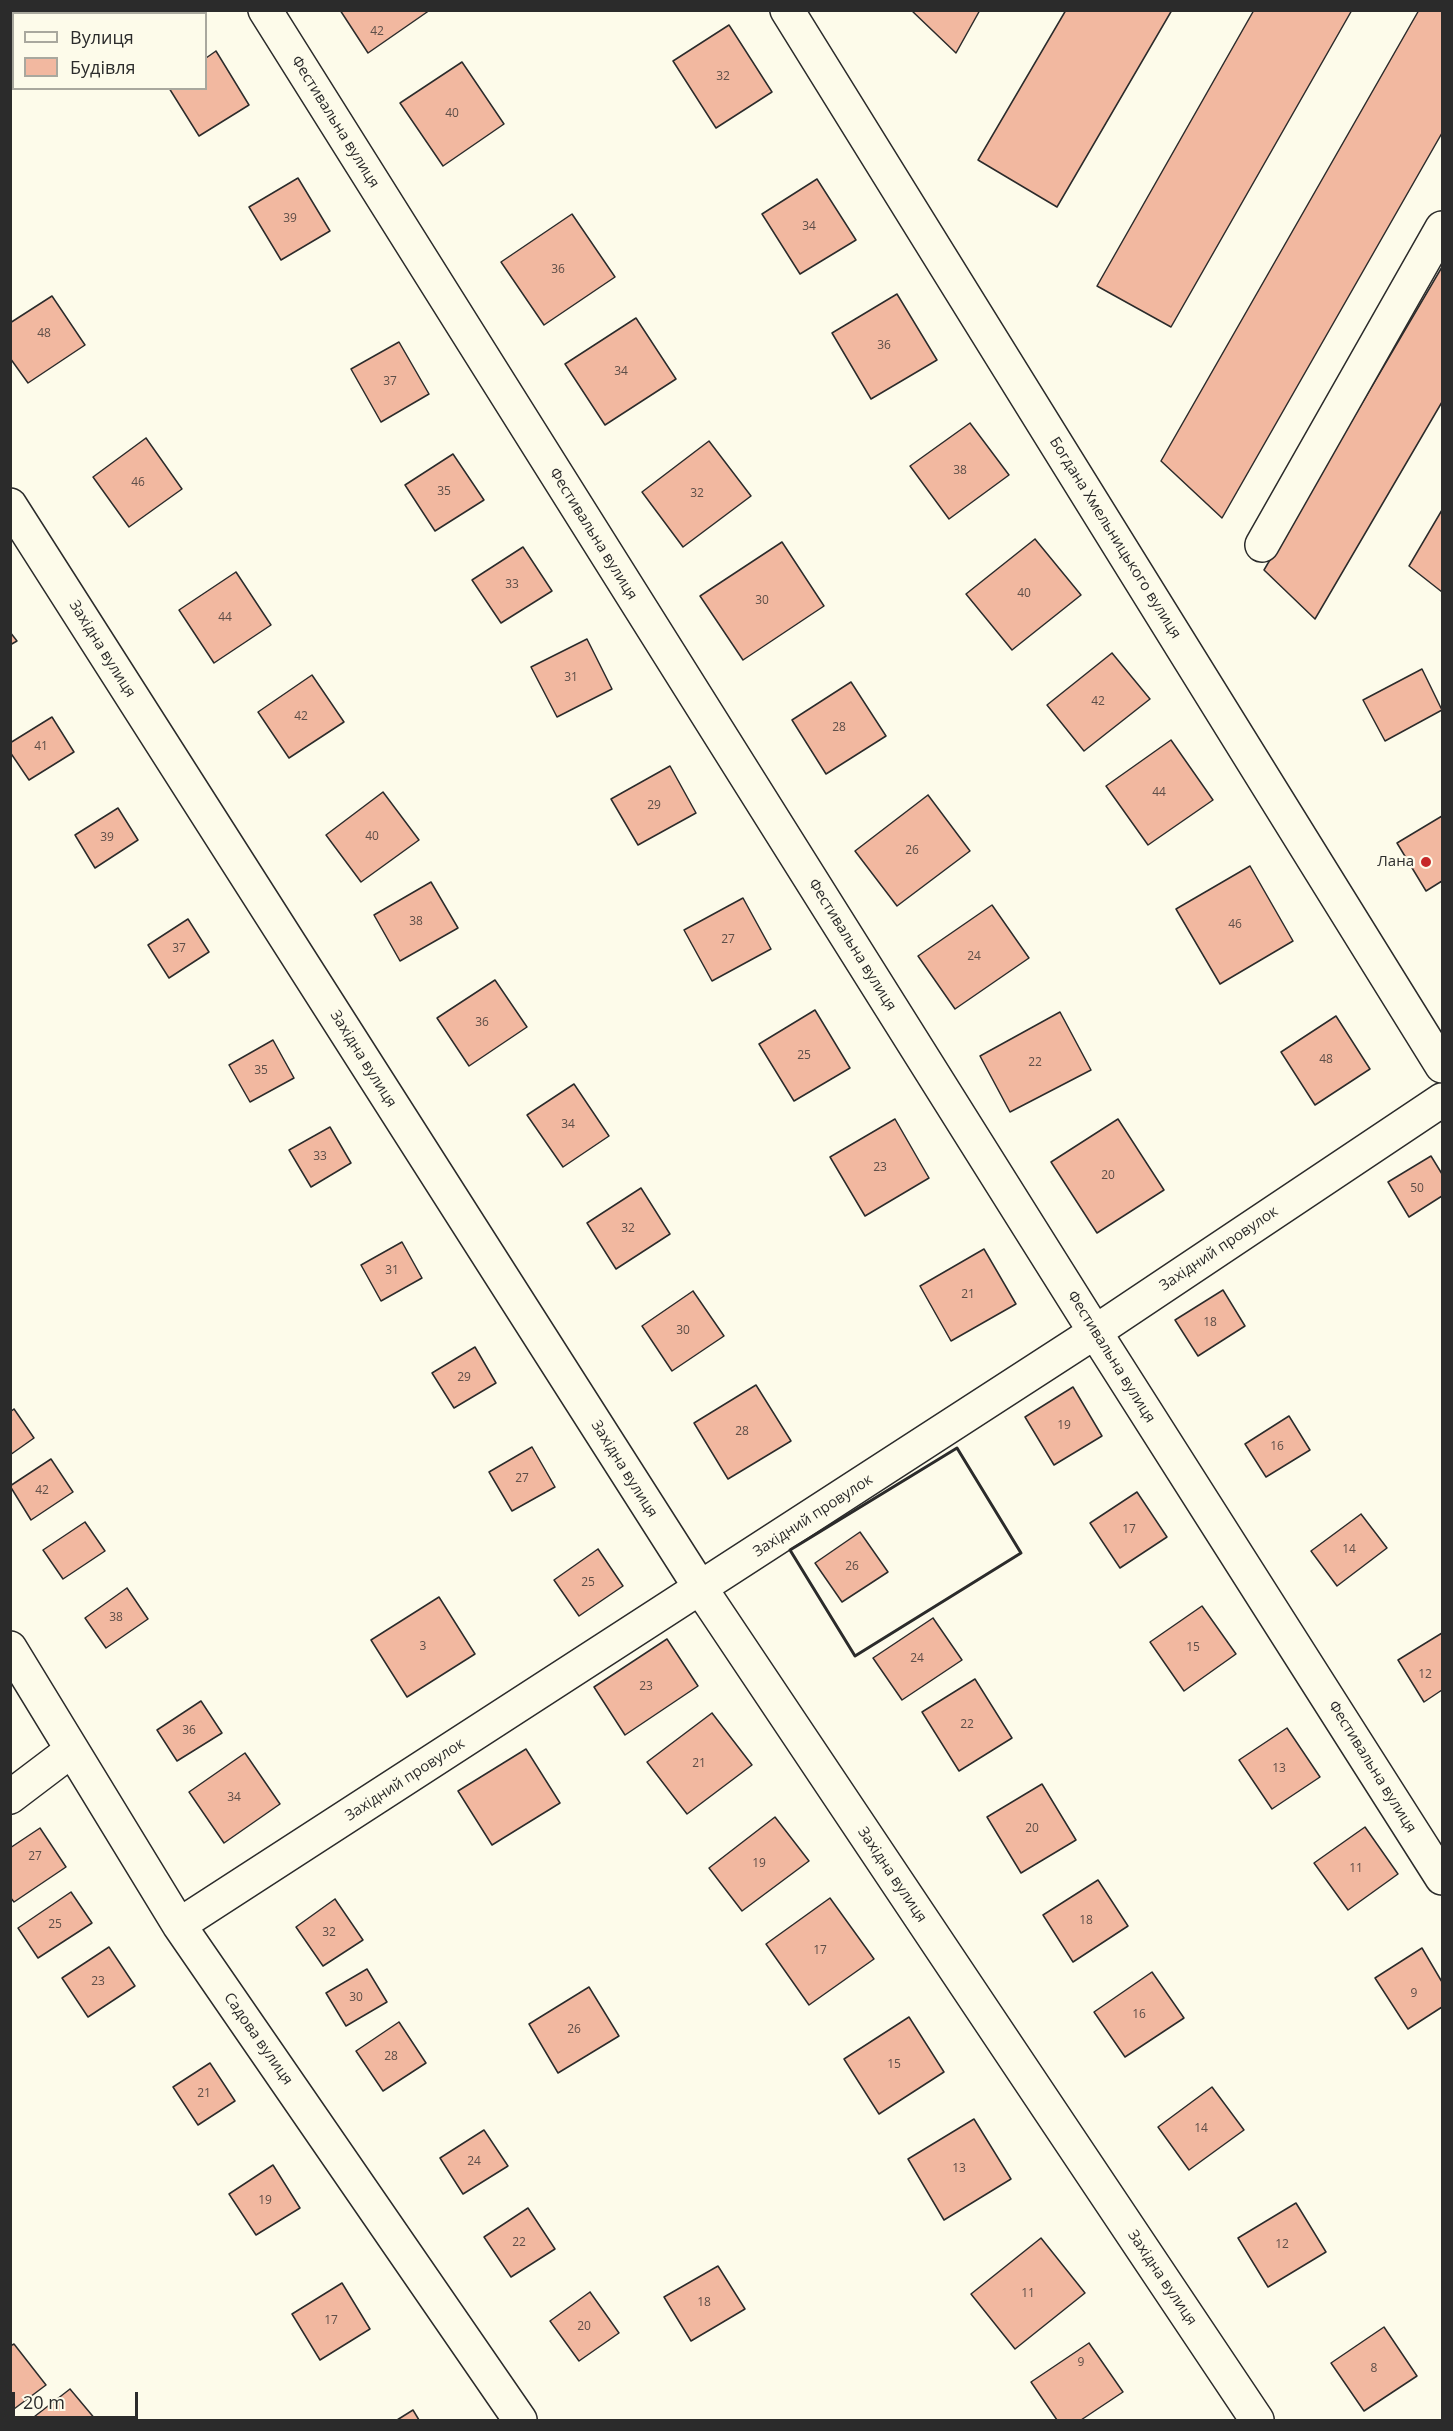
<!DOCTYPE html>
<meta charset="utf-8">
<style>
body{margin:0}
#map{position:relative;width:1453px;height:2431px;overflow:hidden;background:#fdfbea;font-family:"Open Sans",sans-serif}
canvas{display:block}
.frame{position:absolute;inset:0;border:12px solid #2b2b2b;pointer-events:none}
.legend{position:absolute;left:12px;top:12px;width:195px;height:78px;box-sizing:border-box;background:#fdfbea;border:2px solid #a9a89e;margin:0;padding:8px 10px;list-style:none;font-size:18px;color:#2b2b2b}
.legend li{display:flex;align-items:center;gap:12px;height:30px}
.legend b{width:30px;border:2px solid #a9a89e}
.scale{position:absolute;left:12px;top:2392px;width:126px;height:27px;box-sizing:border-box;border:3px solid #2b2b2b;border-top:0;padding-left:8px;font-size:18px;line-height:21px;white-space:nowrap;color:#2b2b2b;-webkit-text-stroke:4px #fdfbea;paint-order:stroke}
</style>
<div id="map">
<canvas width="1453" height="2431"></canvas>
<div class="frame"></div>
<ul class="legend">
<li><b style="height:8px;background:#fdfbea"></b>Вулиця</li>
<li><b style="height:16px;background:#f2b8a0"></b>Будівля</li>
</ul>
<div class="scale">20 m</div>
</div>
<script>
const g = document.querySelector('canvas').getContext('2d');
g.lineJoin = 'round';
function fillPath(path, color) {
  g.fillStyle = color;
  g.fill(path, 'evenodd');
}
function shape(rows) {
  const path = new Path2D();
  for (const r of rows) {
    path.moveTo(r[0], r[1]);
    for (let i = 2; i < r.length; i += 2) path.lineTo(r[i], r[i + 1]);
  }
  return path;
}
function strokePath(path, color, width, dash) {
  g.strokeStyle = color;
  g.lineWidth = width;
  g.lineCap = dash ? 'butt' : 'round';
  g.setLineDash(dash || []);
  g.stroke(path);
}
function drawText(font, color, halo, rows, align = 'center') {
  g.font = font + ' "Open Sans",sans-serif';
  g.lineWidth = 4.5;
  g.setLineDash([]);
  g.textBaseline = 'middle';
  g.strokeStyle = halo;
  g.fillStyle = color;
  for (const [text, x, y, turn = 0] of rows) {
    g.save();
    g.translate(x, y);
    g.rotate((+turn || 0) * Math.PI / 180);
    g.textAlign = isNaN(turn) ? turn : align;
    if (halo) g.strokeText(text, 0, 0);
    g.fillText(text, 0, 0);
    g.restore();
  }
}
const building = shape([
 [135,10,154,10,150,14,137,14,135,10],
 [340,10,430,10,368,53,340,10],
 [911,10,980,10,956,53,911,10],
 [1066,10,1172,10,1057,207,978,160,1066,10],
 [1254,10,1352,10,1171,327,1097,286,1254,10],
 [1419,10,1442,10,1442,133,1222,518,1161,461,1419,10],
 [729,25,772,92,716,128,673,61,729,25],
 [216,51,249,105,199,136,169,88,206,88,206,58,216,51],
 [462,62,504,124,443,166,400,103,462,62],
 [298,178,330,231,281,260,249,207,298,178],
 [817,179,856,240,800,274,762,214,817,179],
 [572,214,615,277,544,325,501,262,572,214],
 [1442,267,1442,402,1315,619,1264,570,1442,267],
 [897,294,937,360,871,399,832,333,897,294],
 [52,296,85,345,28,383,10,358,10,323,52,296],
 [636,318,676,379,605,425,565,364,636,318],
 [399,342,429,394,381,422,351,369,399,342],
 [970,423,1009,475,949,519,910,466,970,423],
 [146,438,182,489,129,527,93,477,146,438],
 [709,441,751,496,683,547,642,492,709,441],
 [453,454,484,500,435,531,405,485,453,454],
 [1442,510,1442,592,1409,566,1442,510],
 [1035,539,1081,595,1012,650,966,594,1035,539],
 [782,542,824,606,743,660,700,596,782,542],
 [523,547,552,591,501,623,472,580,523,547],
 [236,572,271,625,214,663,179,610,236,572],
 [10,632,17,641,10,645,10,632],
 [587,639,612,689,557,717,531,667,587,639],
 [1112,653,1150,699,1084,751,1047,705,1112,653],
 [1422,669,1442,710,1385,741,1363,700,1422,669],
 [312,675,344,722,289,758,258,712,312,675],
 [851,682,886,736,826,774,792,720,851,682],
 [52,717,74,752,29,780,10,752,10,743,52,717],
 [1171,740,1213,800,1148,845,1106,786,1171,740],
 [670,766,696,813,638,845,611,799,670,766],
 [383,792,419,840,361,882,326,835,383,792],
 [928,795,970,851,897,906,855,851,928,795],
 [118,808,138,840,95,868,75,835,118,808],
 [1442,816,1442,881,1426,891,1397,843,1442,816],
 [1250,866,1293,941,1220,984,1176,909,1250,866],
 [431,882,458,928,400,961,374,915,431,882],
 [743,898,771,949,712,981,684,930,743,898],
 [992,905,1029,958,955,1009,918,956,992,905],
 [188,919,209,952,169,978,148,945,188,919],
 [495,980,527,1027,469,1066,437,1018,495,980],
 [815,1010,850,1068,794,1101,759,1044,815,1010],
 [1060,1012,1091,1070,1010,1112,980,1056,1060,1012],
 [1336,1016,1370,1069,1315,1105,1281,1052,1336,1016],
 [273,1040,294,1078,250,1102,229,1065,273,1040],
 [574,1084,609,1136,563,1167,527,1115,574,1084],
 [895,1119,929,1178,865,1216,830,1157,895,1119],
 [1118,1119,1164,1190,1097,1233,1051,1162,1118,1119],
 [330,1127,351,1163,311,1187,289,1150,330,1127],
 [1431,1156,1442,1174,1442,1196,1409,1217,1388,1182,1431,1156],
 [641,1188,670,1234,616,1269,587,1223,641,1188],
 [402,1242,422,1278,381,1301,361,1265,402,1242],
 [984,1249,1016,1304,951,1341,920,1286,984,1249],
 [1223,1290,1245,1326,1198,1356,1175,1320,1223,1290],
 [693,1291,724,1336,672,1371,642,1326,693,1291],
 [475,1347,496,1383,454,1408,432,1373,475,1347],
 [756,1385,791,1441,728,1479,694,1423,756,1385],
 [1073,1387,1102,1436,1054,1465,1025,1417,1073,1387],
 [14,1409,34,1438,10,1455,10,1412,14,1409],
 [1289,1416,1310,1450,1266,1477,1245,1444,1289,1416],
 [532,1447,555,1487,512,1511,489,1472,532,1447],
 [51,1459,73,1492,31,1520,10,1486,51,1459],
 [1137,1492,1167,1537,1120,1568,1090,1523,1137,1492],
 [1361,1514,1387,1548,1337,1586,1311,1551,1361,1514],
 [85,1522,105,1551,63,1579,43,1550,85,1522],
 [860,1532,888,1572,842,1602,815,1563,860,1532],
 [598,1549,623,1586,579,1616,554,1580,598,1549],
 [127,1588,148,1619,106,1648,85,1618,127,1588],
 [439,1597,475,1654,407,1697,371,1640,439,1597],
 [1202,1606,1236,1654,1184,1691,1150,1642,1202,1606],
 [933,1618,962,1660,902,1700,873,1658,933,1618],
 [1442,1633,1442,1690,1424,1702,1398,1660,1442,1633],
 [667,1639,698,1686,625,1735,594,1687,667,1639],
 [975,1679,1012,1738,959,1771,922,1712,975,1679],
 [201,1701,222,1733,177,1761,157,1730,201,1701],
 [712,1713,752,1765,687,1814,647,1762,712,1713],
 [1287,1728,1320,1777,1272,1809,1239,1760,1287,1728],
 [526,1749,560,1803,492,1845,458,1791,526,1749],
 [245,1753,280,1804,224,1843,189,1792,245,1753],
 [1042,1784,1076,1840,1021,1873,987,1817,1042,1784],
 [775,1817,809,1861,742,1911,709,1868,775,1817],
 [1365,1827,1398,1874,1348,1910,1314,1863,1365,1827],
 [40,1828,66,1867,14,1902,10,1897,10,1848,40,1828],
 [1098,1880,1128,1926,1073,1962,1043,1915,1098,1880],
 [71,1892,92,1923,38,1958,18,1928,71,1892],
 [830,1898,874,1959,809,2005,766,1944,830,1898],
 [335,1899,363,1940,323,1966,296,1927,335,1899],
 [109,1947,135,1986,88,2017,62,1978,109,1947],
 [1422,1948,1442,1982,1442,2007,1408,2029,1375,1978,1422,1948],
 [367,1969,387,2002,346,2026,326,1993,367,1969],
 [1152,1972,1184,2018,1125,2057,1094,2012,1152,1972],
 [589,1987,619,2036,558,2073,529,2024,589,1987],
 [909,2017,944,2072,879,2114,844,2059,909,2017],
 [399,2022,426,2063,383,2091,356,2051,399,2022],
 [210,2063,235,2101,198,2125,173,2087,210,2063],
 [1212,2087,1244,2130,1189,2170,1158,2127,1212,2087],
 [974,2119,1011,2179,944,2220,908,2159,974,2119],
 [484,2130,508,2166,463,2194,440,2158,484,2130],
 [273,2165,300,2208,256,2235,229,2194,273,2165],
 [1296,2203,1326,2252,1268,2287,1238,2238,1296,2203],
 [528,2208,555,2249,511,2277,484,2237,528,2208],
 [1041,2238,1085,2293,1015,2349,971,2294,1041,2238],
 [718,2266,745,2309,691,2341,664,2297,718,2266],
 [342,2283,370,2329,320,2360,292,2314,342,2283],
 [590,2292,619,2333,579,2361,550,2321,590,2292],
 [1384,2327,1417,2376,1364,2411,1331,2363,1384,2327],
 [1089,2343,1123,2392,1081,2420,1057,2420,1031,2382,1089,2343],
 [14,2344,46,2385,10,2412,10,2346,14,2344],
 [70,2389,96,2420,30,2420,70,2389],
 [413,2410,419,2420,397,2420,413,2410]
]);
fillPath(building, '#f2b8a0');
strokePath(building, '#2b2b2b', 1.5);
const minor = shape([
 [265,10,1095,1332,1442,1878],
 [787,10,1442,1066],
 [10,505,701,1589,1257,2420],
 [1262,545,1442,228],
 [10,1648,179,1925,520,2420],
 [10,1797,72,1750],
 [179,1925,1095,1332,1442,1100]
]);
strokePath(minor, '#2b2b2b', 36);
strokePath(minor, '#fdfbea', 33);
strokePath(shape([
 [957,1448,1021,1553,855,1656,790,1550,957,1448]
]), '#2b2b2b', 3);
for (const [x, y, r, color] of [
 [1426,862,6,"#c62828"]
]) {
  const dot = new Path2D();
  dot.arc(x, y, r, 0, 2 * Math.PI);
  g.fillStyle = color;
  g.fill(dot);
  strokePath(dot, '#fdfbea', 2);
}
drawText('12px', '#5d4e48', null, [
 ["42",377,32],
 ["32",723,77],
 ["40",452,114],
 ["39",290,219],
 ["34",809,227],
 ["36",558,270],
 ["48",44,334],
 ["36",884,346],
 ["34",621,372],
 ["37",390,382],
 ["38",960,471],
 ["46",138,483],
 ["35",444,492],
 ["32",697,494],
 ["33",512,585],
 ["40",1024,594],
 ["30",762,601],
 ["44",225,618],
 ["31",571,678],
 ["42",1098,702],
 ["42",301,717],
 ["28",839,728],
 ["41",41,747],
 ["44",1159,793],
 ["29",654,806],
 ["40",372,837],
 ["39",107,838],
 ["26",912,851],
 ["38",416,922],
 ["46",1235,925],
 ["27",728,940],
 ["37",179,949],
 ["24",974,957],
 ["36",482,1023],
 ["25",804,1056],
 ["48",1326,1060],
 ["22",1035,1063],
 ["35",261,1071],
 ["34",568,1125],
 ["33",320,1157],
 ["23",880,1168],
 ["20",1108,1176],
 ["50",1417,1189],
 ["32",628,1229],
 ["31",392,1271],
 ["21",968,1295],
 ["18",1210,1323],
 ["30",683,1331],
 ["29",464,1378],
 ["19",1064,1426],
 ["28",742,1432],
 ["16",1277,1447],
 ["27",522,1479],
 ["42",42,1491],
 ["17",1129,1530],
 ["14",1349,1550],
 ["26",852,1567],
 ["25",588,1583],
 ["38",116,1618],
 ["3",423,1647],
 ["15",1193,1648],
 ["24",917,1659],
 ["12",1425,1675],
 ["23",646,1687],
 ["22",967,1725],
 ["36",189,1731],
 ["21",699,1764],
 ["13",1279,1769],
 ["34",234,1798],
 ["20",1032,1829],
 ["27",35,1857],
 ["19",759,1864],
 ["11",1356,1869],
 ["18",1086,1921],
 ["25",55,1925],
 ["32",329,1933],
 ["17",820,1951],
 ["23",98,1982],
 ["9",1414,1994],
 ["30",356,1998],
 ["16",1139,2015],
 ["26",574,2030],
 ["28",391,2057],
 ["15",894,2065],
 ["21",204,2094],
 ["14",1201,2129],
 ["24",474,2162],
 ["13",959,2169],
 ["19",265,2201],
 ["22",519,2243],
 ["12",1282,2245],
 ["11",1028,2294],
 ["18",704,2303],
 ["17",331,2321],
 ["20",584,2327],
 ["9",1081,2363],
 ["8",1374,2369]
]);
drawText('15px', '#2b2b2b', '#fdfbea', [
 ["Фестивальна вулиця",335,122,58],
 ["Фестивальна вулиця",593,534,58],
 ["Богдана Хмельницького вулиця",1115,538,58],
 ["Західна вулиця",102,649,58],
 ["Фестивальна вулиця",852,945,58],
 ["Західна вулиця",363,1059,58],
 ["Західний провулок",1219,1249,-34],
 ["Фестивальна вулиця",1111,1357,58],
 ["Західна вулиця",624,1469,58],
 ["Західний провулок",813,1516,-33],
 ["Фестивальна вулиця",1372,1767,58],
 ["Західний провулок",405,1780,-33],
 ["Західна вулиця",892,1875,56],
 ["Садова вулиця",258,2039,55],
 ["Західна вулиця",1162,2278,56]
]);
drawText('15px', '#2b2b2b', '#fdfbea', [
 ["Лана",1414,862]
], 'right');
</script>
